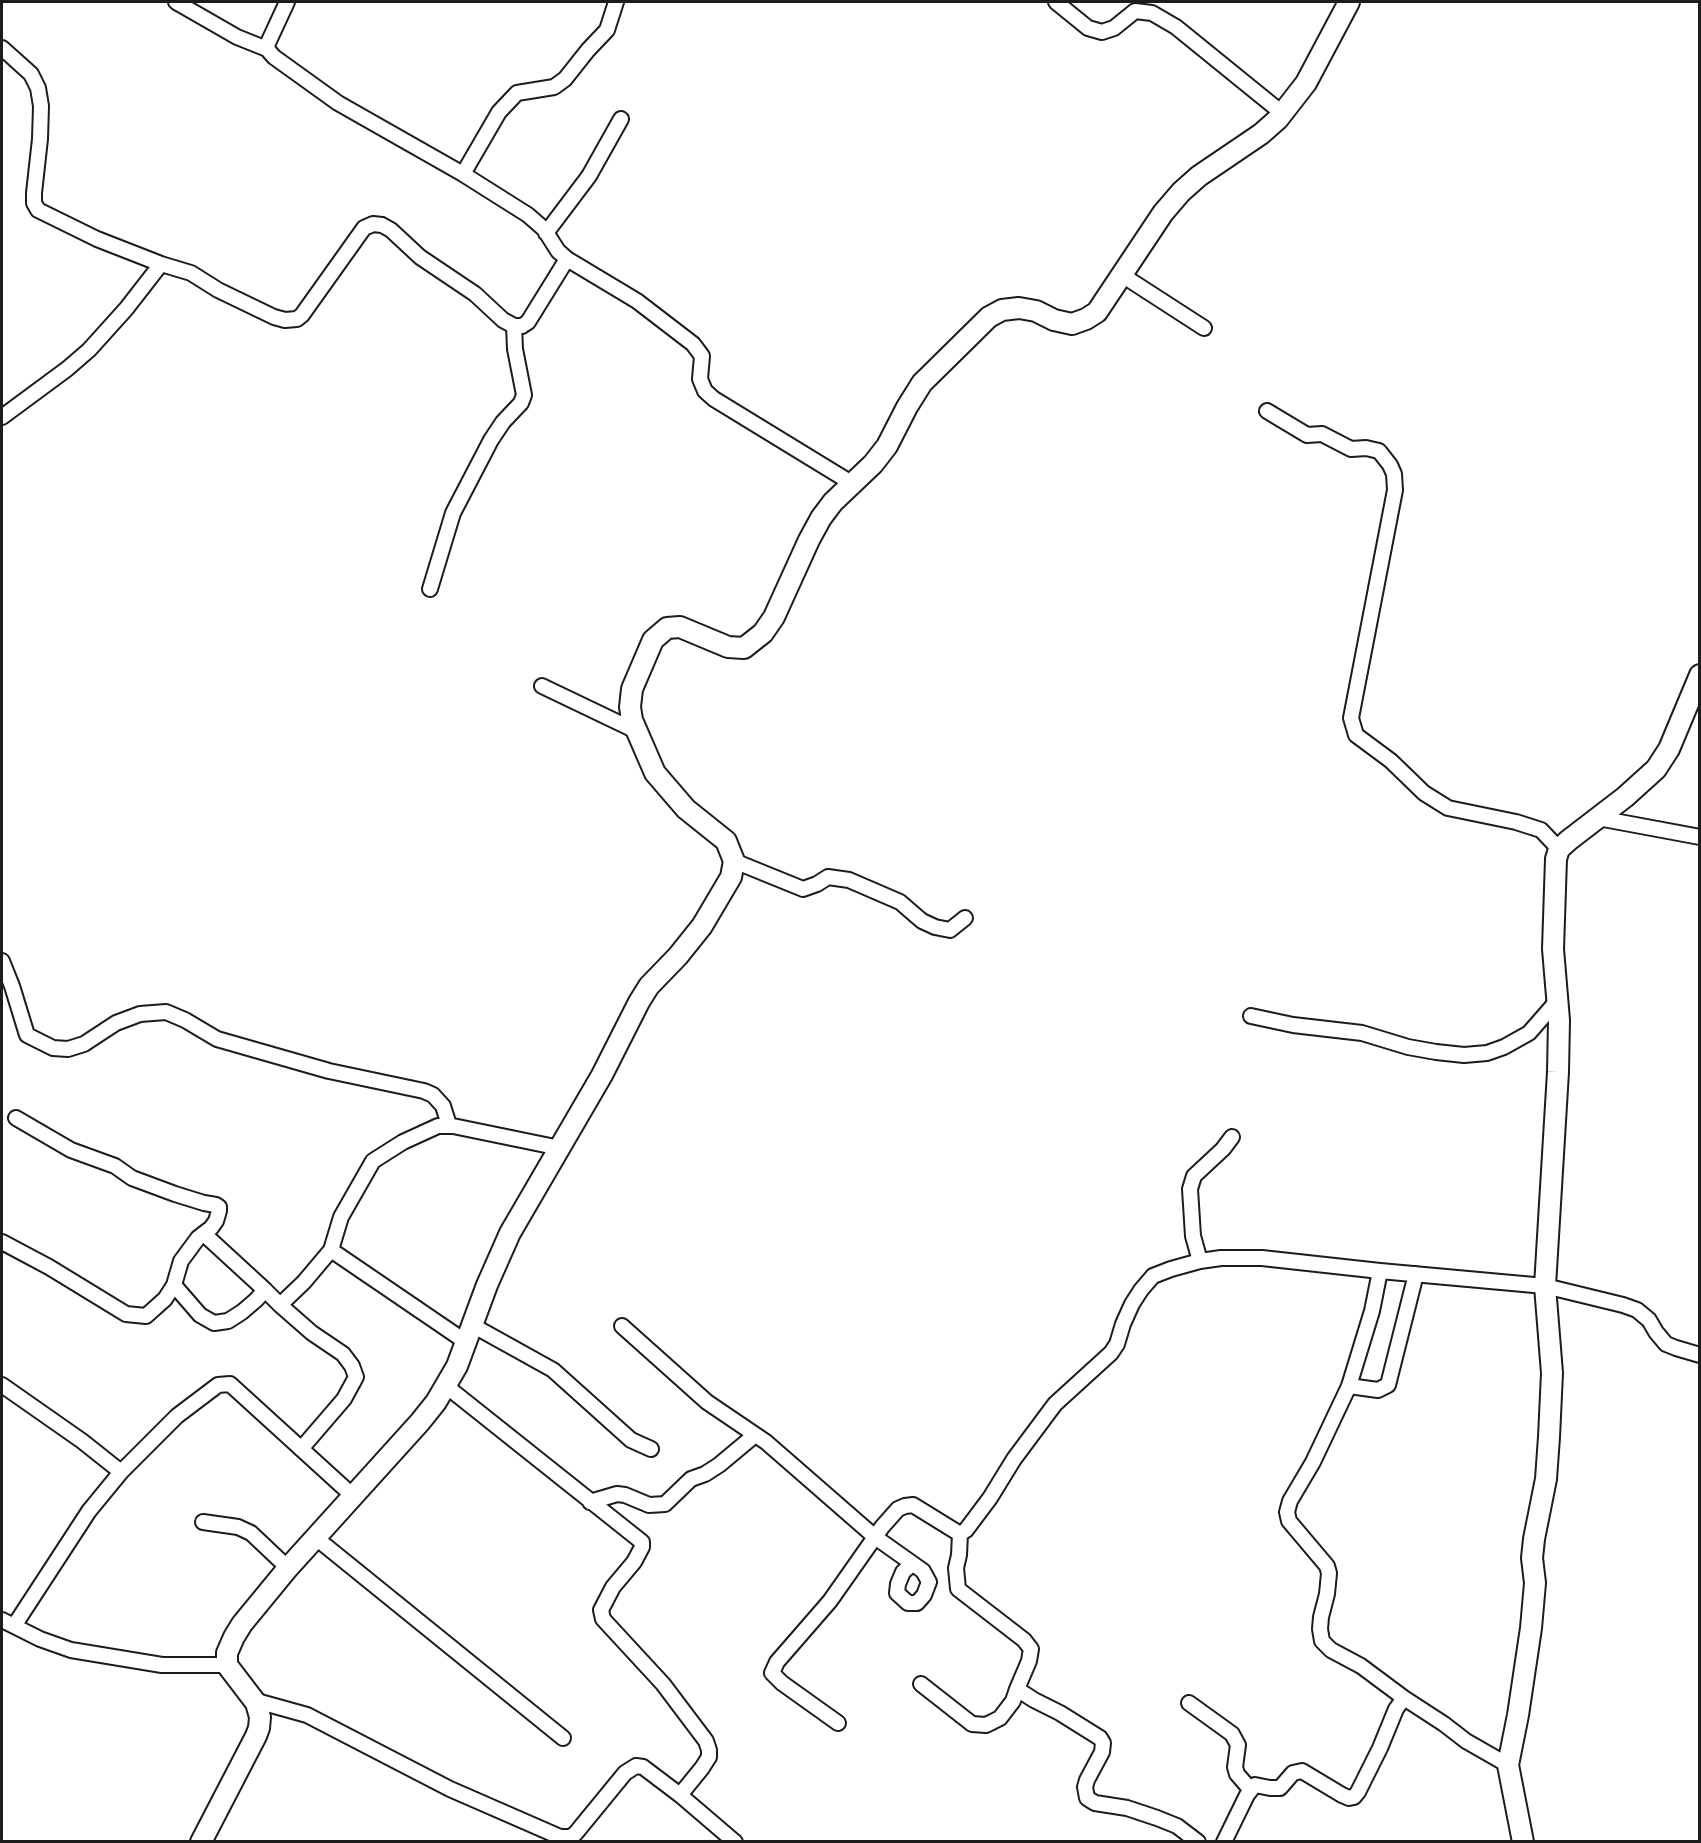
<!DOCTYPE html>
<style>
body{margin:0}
#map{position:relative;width:1701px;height:1843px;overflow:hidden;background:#fff;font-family:"Comic Neue",sans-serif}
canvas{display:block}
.frame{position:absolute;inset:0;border:3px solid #1c1c1c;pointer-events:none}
</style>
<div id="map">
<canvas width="1701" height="1843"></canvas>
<div class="frame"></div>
</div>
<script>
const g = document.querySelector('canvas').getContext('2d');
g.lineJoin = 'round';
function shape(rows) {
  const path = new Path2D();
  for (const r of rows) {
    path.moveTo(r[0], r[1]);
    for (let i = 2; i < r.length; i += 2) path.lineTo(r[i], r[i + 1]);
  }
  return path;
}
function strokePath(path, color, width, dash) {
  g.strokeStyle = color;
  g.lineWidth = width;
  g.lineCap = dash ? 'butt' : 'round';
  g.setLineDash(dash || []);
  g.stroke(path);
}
const street = shape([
 [176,2,237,37,267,49],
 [287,2,268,43,267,49,274,57,338,103,463,174,528,215,544,229,558,251,567,259,637,301,693,344,702,356,700,379,705,391,714,399,853,484],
 [1056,2,1088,28,1102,32,1114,28,1135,11,1152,13,1176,27,1282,113],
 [2,48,31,74,38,88,41,106,40,139,34,193,34,203,38,210,97,239,161,264,191,273,218,290,274,317,285,320,297,319,302,315,364,228,373,224,382,225,391,230,420,257,475,294,503,320,514,326,522,326,528,322,567,259],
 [463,174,499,112,517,93,554,87,565,79,588,50,607,30,616,2],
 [546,233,589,176,621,119],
 [1122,275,1204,328],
 [1267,411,1307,435,1322,434,1351,449,1366,448,1379,451,1390,465,1394,474,1395,490,1351,718,1356,735,1391,761,1424,793,1448,808,1516,822,1541,830,1559,849],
 [2,417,67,369,89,350,126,309,161,264],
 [430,589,453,513,491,440,503,422,521,403,524,395,515,349,514,326],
 [542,686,636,731],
 [1598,818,1700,837],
 [734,861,803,889,817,884,828,877,849,880,900,902,922,921,935,927,950,930,965,918],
 [2,961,12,986,27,1035,53,1048,68,1049,84,1044,116,1023,140,1014,166,1012,185,1020,217,1039,329,1071,424,1091,433,1095,443,1106,449,1125],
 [1251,1016,1293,1025,1362,1033,1408,1047,1436,1052,1464,1055,1487,1053,1504,1047,1529,1033,1557,1001],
 [204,1234,265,1290],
 [2,1242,49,1267,126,1314,146,1316,165,1299,174,1285,181,1261,198,1238,211,1228,216,1221,219,1211,219,1207,216,1205,204,1203,175,1194,132,1178,115,1166,71,1150,16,1118],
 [331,1250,466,1342],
 [1200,1261,1193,1236,1190,1189,1194,1176,1223,1149,1232,1137],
 [1380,1271,1372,1311,1349,1386,1313,1462,1290,1501,1287,1512,1289,1521,1327,1566,1329,1573,1327,1594,1321,1617,1320,1629,1322,1641,1331,1650,1361,1666,1404,1698],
 [174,1285,200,1315,214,1323,228,1321,242,1312,256,1300,265,1290,280,1305,304,1282,331,1250,341,1217,373,1161,403,1142,438,1126,453,1126,560,1148],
 [280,1305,312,1333,343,1354,352,1366,356,1377,344,1399,301,1449],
 [472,1325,553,1370,631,1440,651,1449],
 [622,1326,707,1402,766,1442,875,1537,923,1571,929,1582,924,1595,917,1603,908,1603,897,1593,898,1584,903,1572,912,1564],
 [2,1385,82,1441,121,1472],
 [446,1386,642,1542,642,1547,634,1562,613,1587,601,1610,603,1619,663,1684,706,1741,709,1750,709,1757,702,1768,680,1795],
 [1349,1386,1378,1390,1388,1385,1416,1274],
 [590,1502,617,1494,625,1495,649,1505,665,1504,691,1479,705,1474,719,1465,755,1435],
 [203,1522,238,1527,251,1533,288,1568],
 [960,1534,959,1555,956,1568,958,1589,1024,1640,1031,1649,1029,1661,1017,1689,1034,1700,1060,1713,1100,1738,1103,1743,1102,1752,1087,1780,1085,1787,1087,1798,1095,1803,1127,1808,1157,1818,1177,1826,1198,1842],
 [316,1538,563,1738],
 [2,1620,40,1639,71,1650,162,1665,227,1665],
 [14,1626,89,1511,121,1472,177,1416,218,1385,230,1384,353,1496],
 [921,1684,972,1724,986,1725,1000,1718,1013,1701,1017,1689],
 [253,1700,307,1715,450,1789,560,1837,570,1837,575,1834,625,1773,636,1766,643,1767,680,1795,735,1842],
 [1189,1703,1232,1734,1238,1745,1235,1767,1237,1774,1250,1789],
 [838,1723,782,1683,772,1673,777,1662,830,1601,882,1527,898,1509,905,1506,913,1505,960,1534,966,1530,990,1498,1014,1459,1055,1404,1111,1353,1117,1344,1123,1324,1132,1304,1141,1290,1153,1276,1171,1269,1200,1261,1221,1258,1262,1258,1380,1271,1545,1286,1623,1305,1637,1310,1649,1320,1656,1332,1666,1344,1676,1348,1700,1355],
 [1224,1842,1247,1795,1255,1785,1270,1788,1280,1788,1293,1773,1302,1771,1342,1795,1349,1798,1354,1797,1358,1792,1380,1748,1396,1709,1404,1698,1444,1724,1466,1741,1508,1765]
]);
const secondary = shape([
 [201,1842,256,1736,259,1728,260,1717,256,1703,227,1665,227,1653,234,1637,242,1624,288,1568,420,1422,436,1402,457,1366,487,1285,510,1233,602,1075,639,1002,649,986,678,956,702,926,731,877,734,861,726,841,686,809,655,773,632,720,630,707,632,689,653,640,667,628,680,627,728,647,744,648,763,633,774,617,809,540,821,518,833,502,873,464,887,446,907,407,922,383,989,317,1002,310,1019,308,1036,311,1054,320,1072,324,1086,319,1097,312,1163,213,1181,192,1199,176,1261,134,1278,119,1306,83,1349,2],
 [1523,1842,1508,1765,1518,1715,1531,1628,1535,1583,1532,1558,1534,1539,1546,1479,1549,1437,1552,1373,1545,1286,1558,1072,1559,1020,1553,949,1556,859,1559,849,1569,840,1625,797,1656,769,1669,749,1700,675]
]);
strokePath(street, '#1c1c1c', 18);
strokePath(secondary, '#1c1c1c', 24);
strokePath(street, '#fff', 14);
strokePath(secondary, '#fff', 20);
</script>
